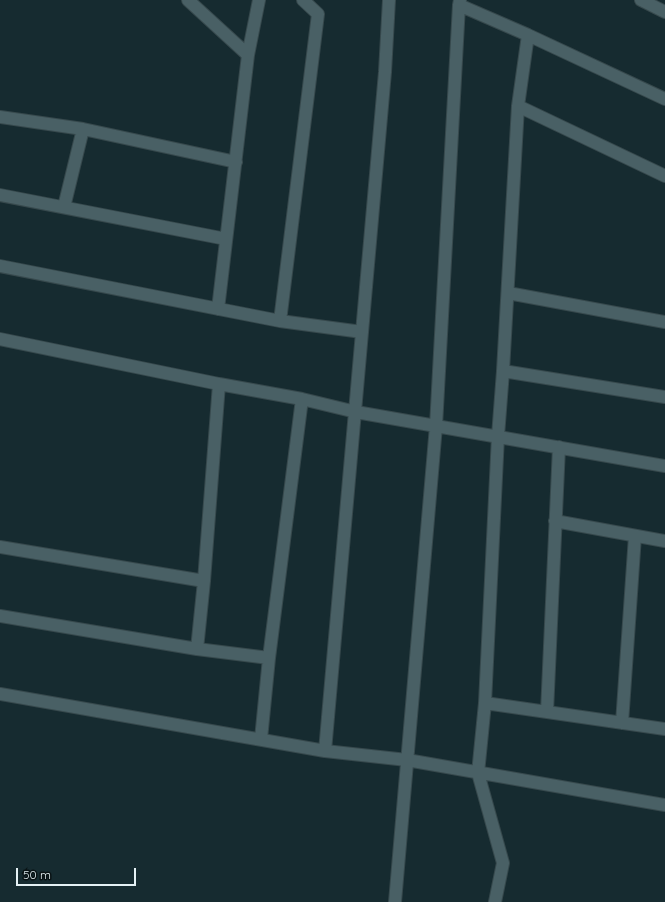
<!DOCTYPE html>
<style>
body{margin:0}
#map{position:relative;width:665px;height:902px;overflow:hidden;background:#162b30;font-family:Quicksand,sans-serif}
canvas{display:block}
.scale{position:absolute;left:16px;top:868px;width:120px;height:18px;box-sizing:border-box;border:2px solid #e4f1f4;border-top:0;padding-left:5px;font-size:12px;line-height:14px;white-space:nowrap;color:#e4f1f4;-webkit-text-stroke:3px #091214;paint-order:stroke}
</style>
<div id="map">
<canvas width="665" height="902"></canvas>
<div class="scale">50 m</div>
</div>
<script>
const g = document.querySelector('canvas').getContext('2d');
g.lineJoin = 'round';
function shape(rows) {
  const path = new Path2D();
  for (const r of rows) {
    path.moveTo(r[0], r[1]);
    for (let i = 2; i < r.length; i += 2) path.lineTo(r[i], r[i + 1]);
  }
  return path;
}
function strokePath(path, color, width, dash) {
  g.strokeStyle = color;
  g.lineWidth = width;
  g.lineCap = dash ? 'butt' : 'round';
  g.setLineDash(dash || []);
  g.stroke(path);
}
const minor = shape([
 [188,0,248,55],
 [641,0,665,12],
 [459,5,528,35,665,99],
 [518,106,665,176],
 [0,117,83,129,236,162],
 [0,195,226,239],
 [64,207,83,129],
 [0,266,280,321,362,332],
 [508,293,665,322],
 [218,309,248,55,259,0],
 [280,321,318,14,303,0],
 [0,339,219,384,302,399,356,412,665,466],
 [503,371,665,397],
 [555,521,665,541],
 [0,547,204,581],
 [0,616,197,649,269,658],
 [197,649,204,581,219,384],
 [0,694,325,751,407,760,665,805],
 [485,703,665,729],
 [547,712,559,447],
 [622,723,635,536],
 [261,739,269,658,302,399],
 [325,751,385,72,389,0],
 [395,902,436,426,459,5,460,0],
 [495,902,503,863,478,773,485,703,498,436,503,371,518,106,528,35]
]);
strokePath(minor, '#37494d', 14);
strokePath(minor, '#496065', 12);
</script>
